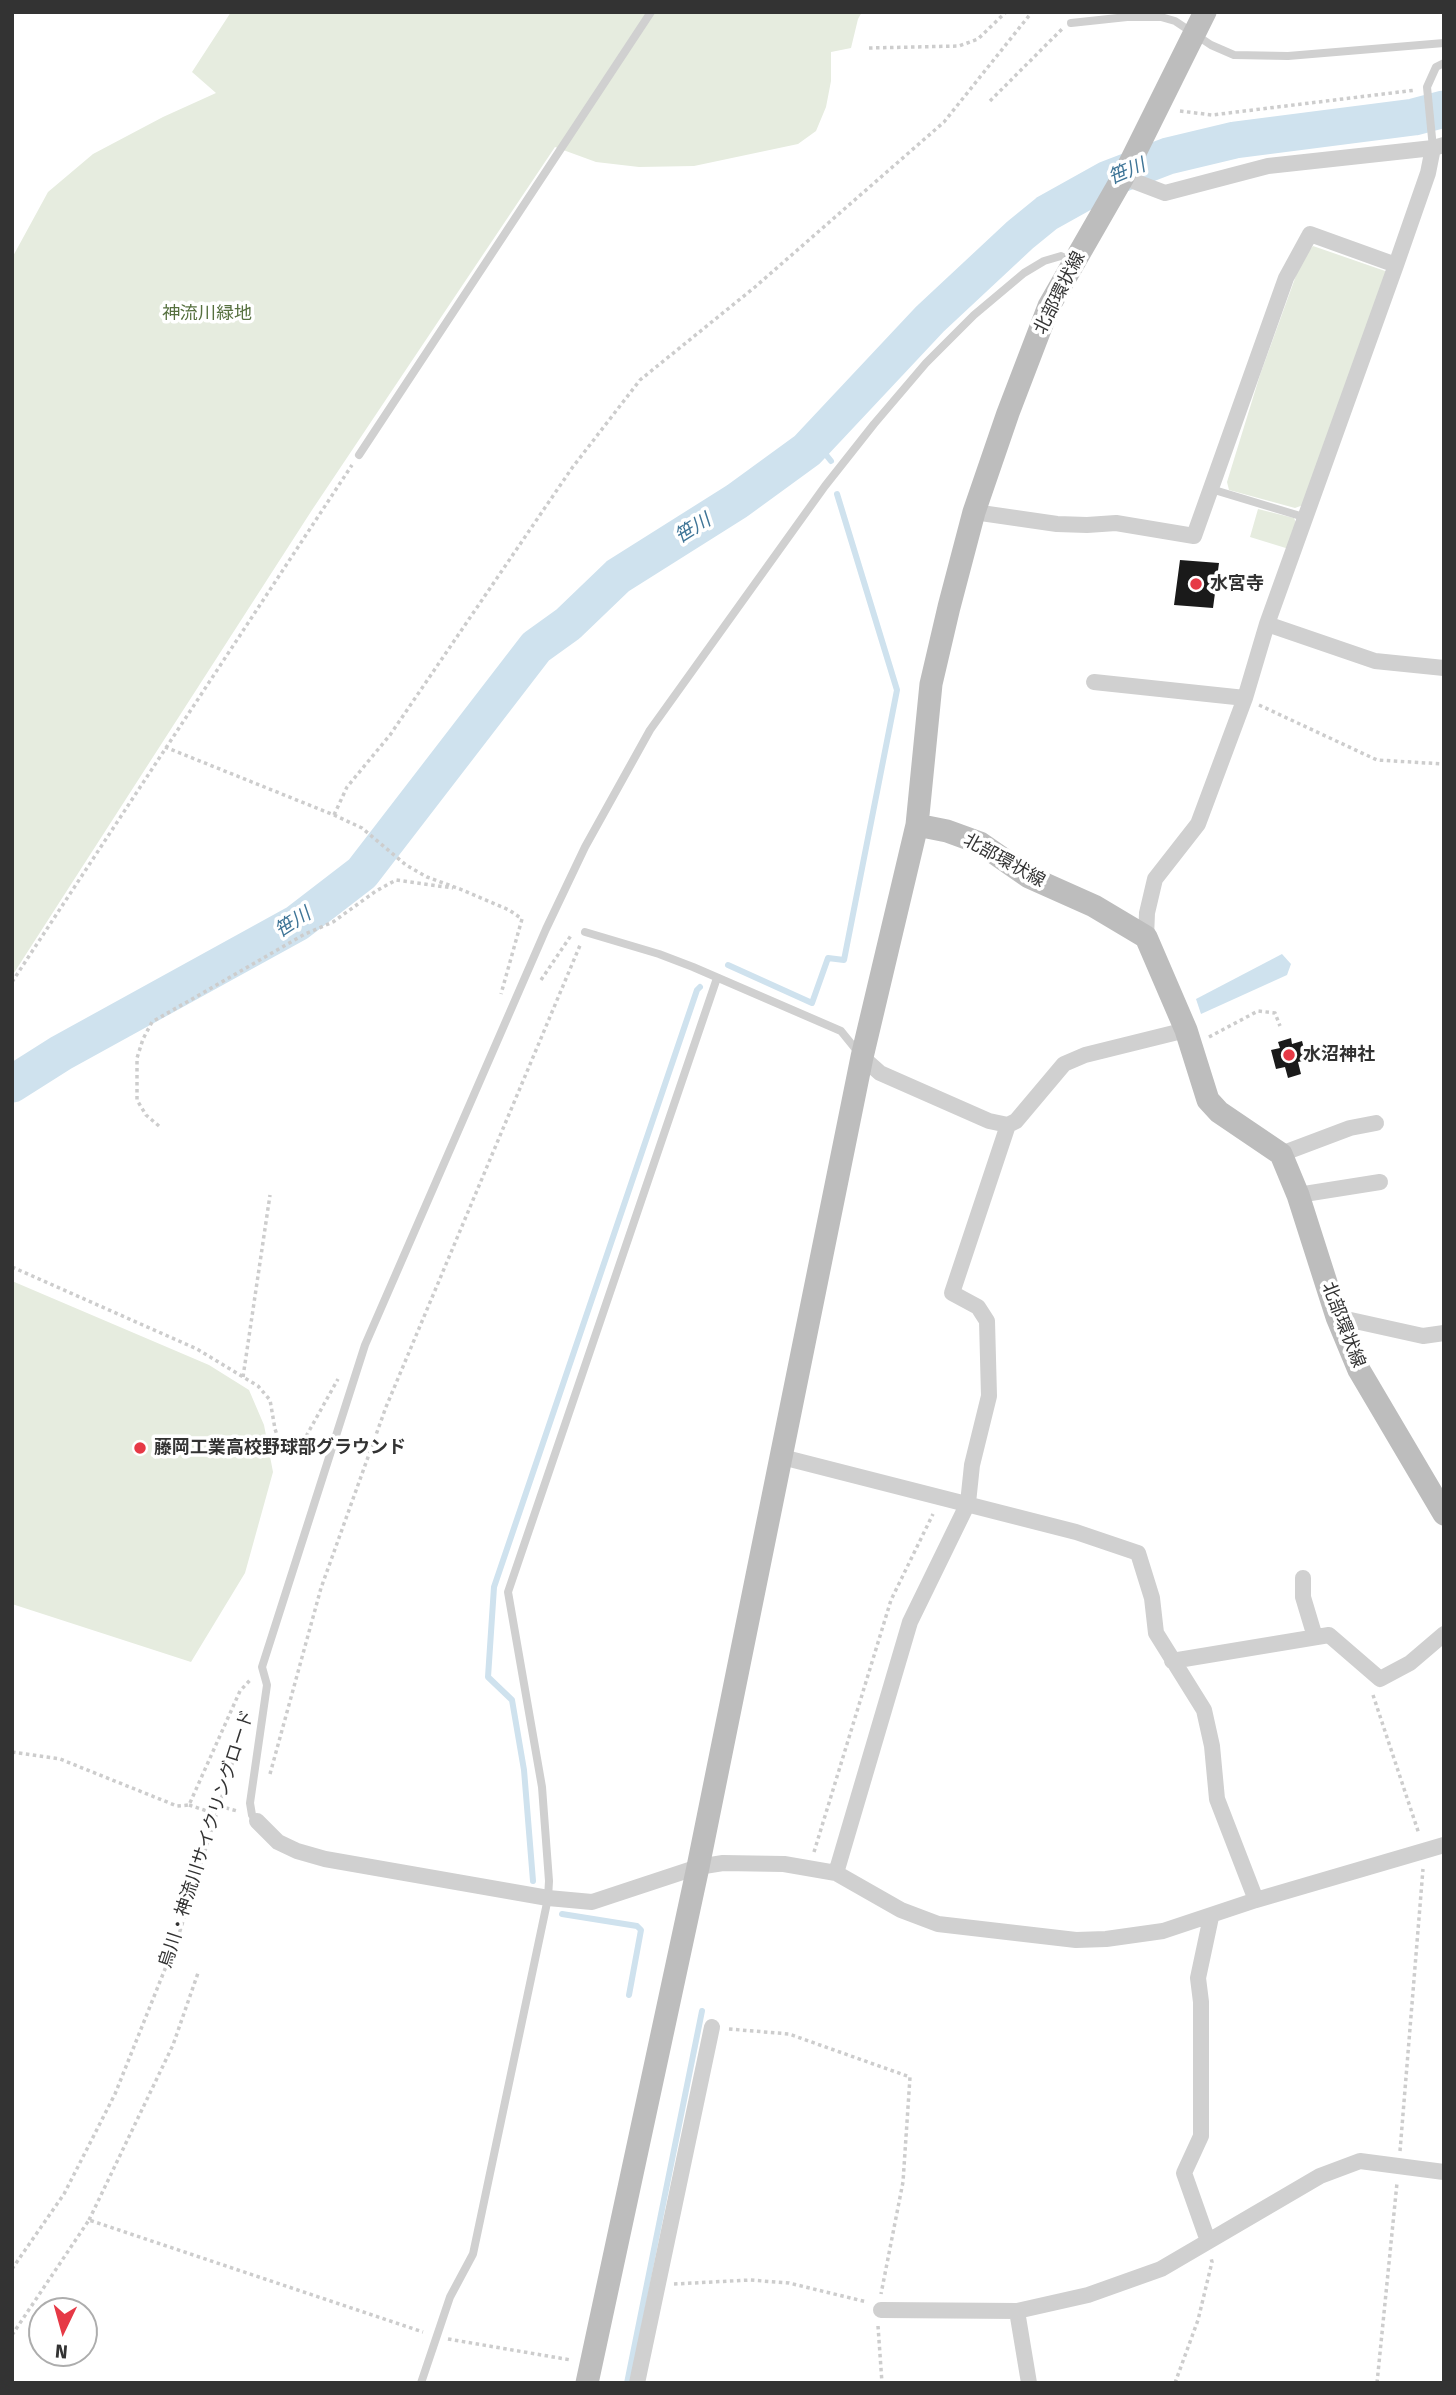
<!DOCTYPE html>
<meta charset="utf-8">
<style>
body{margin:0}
#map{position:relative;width:1456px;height:2395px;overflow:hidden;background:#fff;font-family:"Fira Sans",sans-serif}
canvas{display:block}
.frame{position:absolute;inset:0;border:14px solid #333;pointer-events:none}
.north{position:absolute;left:28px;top:2297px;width:70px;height:70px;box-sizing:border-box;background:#fff;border:2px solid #adadad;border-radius:50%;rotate:185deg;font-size:19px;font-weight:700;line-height:28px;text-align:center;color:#333}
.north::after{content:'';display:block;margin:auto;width:24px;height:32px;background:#e63946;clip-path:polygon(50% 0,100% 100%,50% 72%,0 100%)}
</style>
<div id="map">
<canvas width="1456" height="2395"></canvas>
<div class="frame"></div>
<div class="north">N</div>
</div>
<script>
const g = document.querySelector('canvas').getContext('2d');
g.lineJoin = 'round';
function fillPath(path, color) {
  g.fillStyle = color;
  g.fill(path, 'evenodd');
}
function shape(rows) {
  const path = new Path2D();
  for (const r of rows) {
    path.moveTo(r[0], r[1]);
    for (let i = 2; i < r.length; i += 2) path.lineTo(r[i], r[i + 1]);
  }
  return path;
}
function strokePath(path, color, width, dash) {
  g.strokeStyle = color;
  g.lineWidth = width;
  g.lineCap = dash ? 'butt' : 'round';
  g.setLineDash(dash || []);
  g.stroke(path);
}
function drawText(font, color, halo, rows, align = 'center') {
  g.font = font + ' "Fira Sans","Noto Sans JP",sans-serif';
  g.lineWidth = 7;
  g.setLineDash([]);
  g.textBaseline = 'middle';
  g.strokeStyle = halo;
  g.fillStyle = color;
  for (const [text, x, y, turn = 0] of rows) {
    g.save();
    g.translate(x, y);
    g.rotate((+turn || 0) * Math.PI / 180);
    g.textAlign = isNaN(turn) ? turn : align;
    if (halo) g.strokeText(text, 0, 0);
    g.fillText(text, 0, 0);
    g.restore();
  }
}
fillPath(shape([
 [231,12,862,12,858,19,851,48,831,52,831,81,826,107,816,131,798,144,694,166,639,167,596,162,555,147,312,510,12,976,12,258,48,192,93,154,163,117,216,93,192,72],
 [1313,246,1388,272,1306,504,1295,508,1229,490,1227,482,1260,375,1302,259],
 [1258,509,1294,518,1298,527,1289,549,1250,537],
 [12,1281,209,1365,249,1390,264,1425,273,1472,245,1573,191,1662,12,1604]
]), '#e6ecdf');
fillPath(shape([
 [1282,954,1291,964,1287,975,1201,1014,1196,999]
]), '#cfe2ee');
strokePath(shape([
 [815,441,831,461],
 [728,965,812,1003,828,958,844,960,897,690,837,494],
 [533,1881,524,1770,512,1700,488,1677,494,1587,697,990,700,987],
 [562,1914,637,1926,641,1930,629,1995],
 [627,2383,702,2011]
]), '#cfe2ee', 6);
strokePath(shape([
 [12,1084,61,1053,297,923,362,873,536,647,568,624,618,576,737,501,807,450,930,319,1020,235,1047,213,1108,179,1168,156,1235,140,1414,117,1444,109]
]), '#cfe2ee', 37);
fillPath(shape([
 [1180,560,1219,563,1213,608,1174,605],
 [1291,1038,1292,1044,1302,1041,1307,1060,1298,1062,1301,1074,1288,1078,1285,1067,1276,1069,1271,1050,1280,1048,1278,1042]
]), '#1a1a1a');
strokePath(shape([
 [869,48,959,46,978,39,1006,12],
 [990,101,1062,29],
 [1180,111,1212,115,1416,90],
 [1259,705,1377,760,1444,764],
 [165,747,334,815,362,828,406,865,427,877,460,889,509,910,522,919,501,994],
 [334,815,347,787,390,735,572,468,640,380,755,287,944,122,1032,12],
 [541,980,572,934],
 [12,982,352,465],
 [1209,1037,1258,1011,1275,1013,1280,1026],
 [159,1126,146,1115,137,1100,137,1058,143,1039,152,1022,305,934,333,922,376,891,396,880,453,888],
 [12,1267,197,1349,258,1386,270,1400,275,1429,279,1441,285,1448,296,1449,304,1440,338,1379],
 [243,1377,270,1195],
 [1373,1695,1419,1834],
 [12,1752,60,1759,177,1806,189,1805,240,1691,251,1679],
 [270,1774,321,1588,386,1407,581,943],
 [189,1805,216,1814],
 [219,1806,237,1811],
 [814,1852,891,1600,933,1514],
 [729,2029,789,2034,910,2077,903,2182,881,2294],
 [1400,2151,1423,1869],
 [89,2220,173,2045,198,1973],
 [12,2269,64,2194,115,2094,179,1934,247,1716],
 [674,2284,750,2280,789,2283,867,2302],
 [878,2326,882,2383],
 [12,2335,89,2220,423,2332],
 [448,2339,571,2360],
 [1175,2383,1198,2320,1212,2262,1211,2258],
 [1377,2383,1397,2183]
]), '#cdcdcd', 3.5, [3.5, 3.5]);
strokePath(shape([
 [1071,23,1127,17,1161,17,1175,21,1211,45,1234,55,1288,56,1444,43],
 [1433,148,1427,87,1436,67,1444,63],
 [359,455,651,12],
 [1211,489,1307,518],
 [585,932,659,954,693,967,841,1031,858,1052],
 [257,1821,252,1815,250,1803,267,1685,262,1667,365,1345,546,929,585,847,650,730,825,486,874,424,926,363,974,315,1024,273,1044,261,1061,256,1073,262],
 [421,2383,450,2297,473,2254,548,1898,549,1881,542,1787,508,1592,717,978]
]), '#d0d0d0', 8);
strokePath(shape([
 [1123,177,1165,193,1268,166,1433,148,1444,145],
 [974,512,1057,524,1087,525,1116,523,1194,536,1286,278,1310,234,1396,265],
 [1267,624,1375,661,1444,668],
 [1094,682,1245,698],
 [1146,937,1147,913,1155,879,1198,824,1245,698,1267,624,1396,265,1428,173,1433,148],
 [862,1057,880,1073,989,1121,1008,1125,1016,1121,1064,1064,1085,1055,1186,1030],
 [1281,1154,1350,1128,1376,1123],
 [1298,1195,1380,1182],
 [1337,1317,1423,1336,1444,1333],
 [782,1457,1076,1532,1138,1553,1152,1598,1156,1633,1204,1710,1212,1746,1217,1799,1256,1900],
 [1303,1578,1303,1597,1315,1637],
 [1172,1661,1329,1635,1380,1679,1410,1663,1444,1634],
 [257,1821,278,1842,297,1851,325,1859,548,1898,592,1902,698,1867,723,1863,784,1864,836,1873,901,1910,938,1924,1076,1940,1106,1939,1163,1931,1256,1900,1444,1845],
 [836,1873,910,1622,968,1503,972,1465,989,1396,987,1321,978,1307,952,1293,1008,1125],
 [1208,2241,1184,2173,1201,2136,1201,2002,1198,1978,1211,1917],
 [881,2310,1017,2311,1088,2295,1161,2269,1320,2176,1360,2161,1444,2172],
 [1017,2311,1029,2383],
 [637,2383,712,2027]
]), '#d0d0d0', 16);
strokePath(shape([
 [917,825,947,831,980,843,1029,877,1094,906,1146,937,1186,1030,1208,1100,1219,1112,1281,1154,1298,1195,1337,1317,1359,1370,1444,1514],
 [587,2383,698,1867,862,1057,917,825,931,684,949,607,974,512,1008,413,1049,306,1123,177,1205,12]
]), '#bdbdbd', 23);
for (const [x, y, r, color] of [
 [1196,584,7,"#e63946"],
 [1289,1055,7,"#e63946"],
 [140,1448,7,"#e63946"]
]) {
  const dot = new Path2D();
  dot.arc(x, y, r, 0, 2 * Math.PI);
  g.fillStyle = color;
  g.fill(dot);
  strokePath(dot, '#fff', 2.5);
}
drawText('18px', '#333', '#fff', [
 ["北部環状線",1060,293,-63],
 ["北部環状線",1004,861,29],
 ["北部環状線",1343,1325,69],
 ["烏川・神流川サイクリングロード",207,1839,-72]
]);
drawText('18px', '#56703f', '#fff', [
 ["神流川緑地",207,314]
]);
drawText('bold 18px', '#333', '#fff', [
 ["水宮寺",1210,584],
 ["水沼神社",1303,1055],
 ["藤岡工業高校野球部グラウンド",154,1448]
], 'left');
drawText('italic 19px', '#3f7597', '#fff', [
 ["笹川",1127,172,-23],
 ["笹川",693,529,-32],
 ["笹川",293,923,-33]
]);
</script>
